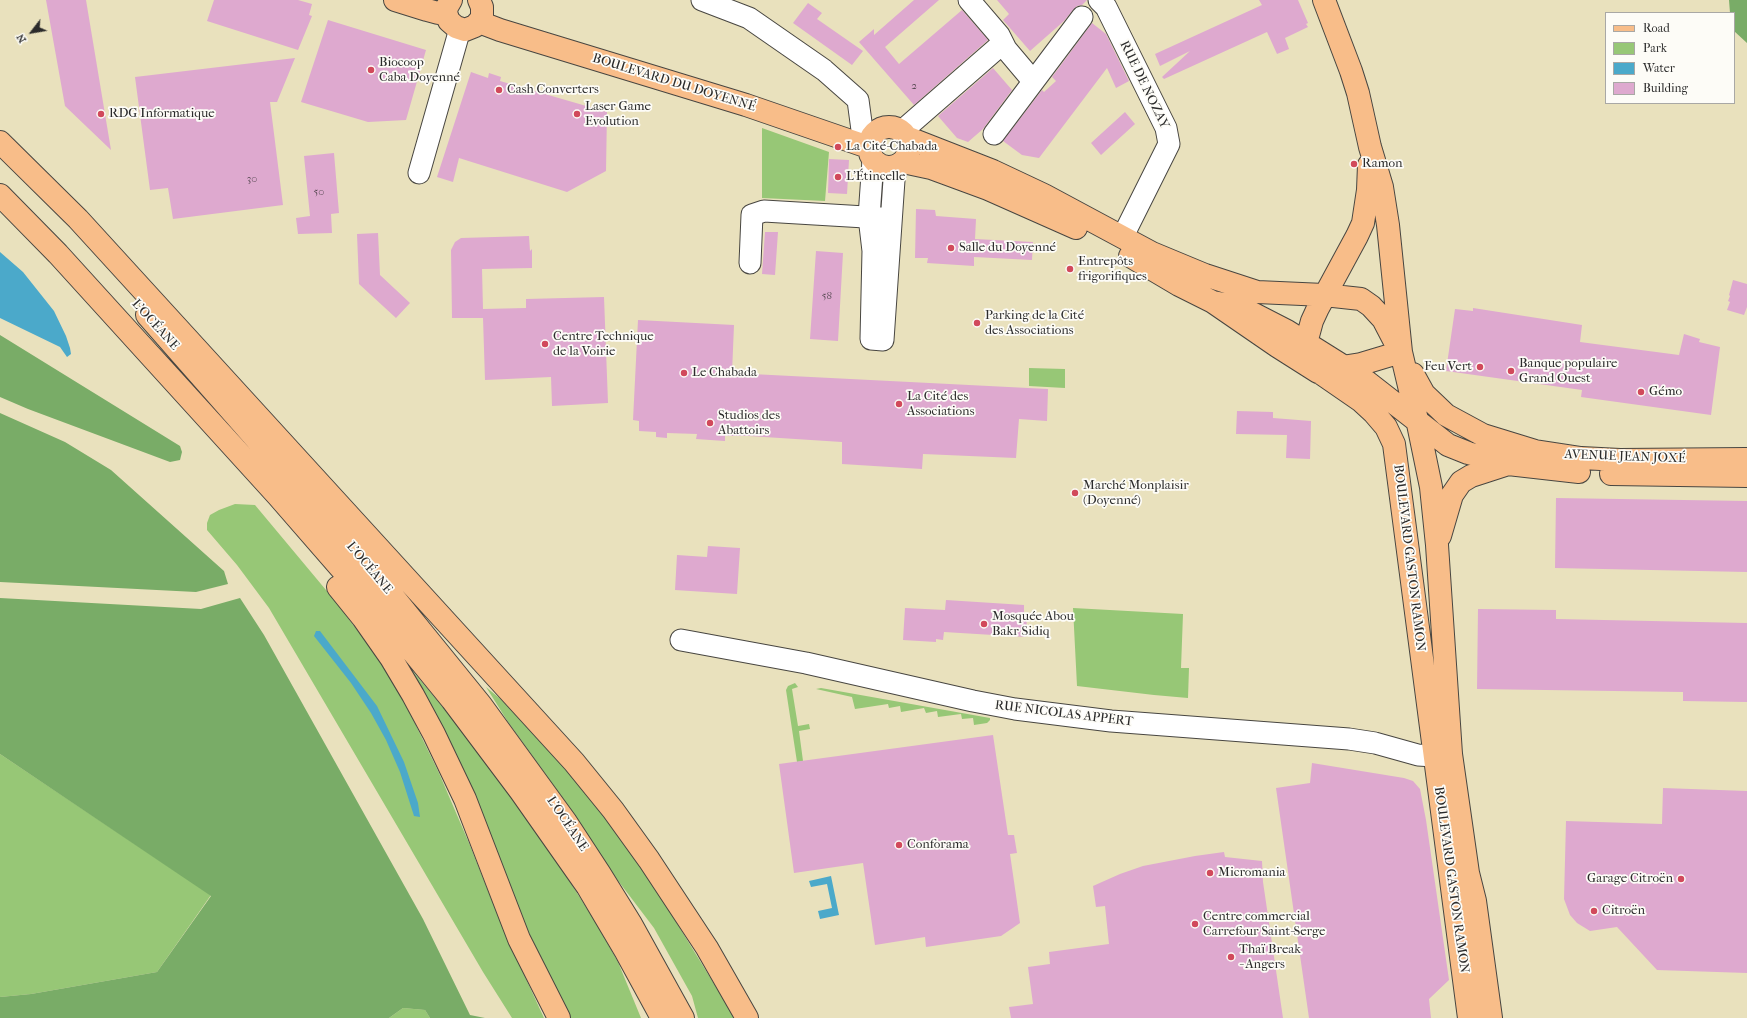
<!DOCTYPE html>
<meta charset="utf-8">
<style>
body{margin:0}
#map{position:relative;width:1747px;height:1018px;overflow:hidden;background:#e9e1bd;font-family:"IM FELL French Canon",serif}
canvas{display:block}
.legend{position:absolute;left:1605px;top:12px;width:130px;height:92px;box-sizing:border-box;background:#fdfcf7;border:1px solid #a9a8a5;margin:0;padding:5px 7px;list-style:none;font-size:12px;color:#2b2b2b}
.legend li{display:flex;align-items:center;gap:8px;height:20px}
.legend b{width:20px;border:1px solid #a9a8a5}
.north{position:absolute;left:12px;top:12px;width:40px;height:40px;-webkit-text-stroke:3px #fdfcf7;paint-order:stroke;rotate:239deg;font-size:11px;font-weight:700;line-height:16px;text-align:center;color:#2b2b2b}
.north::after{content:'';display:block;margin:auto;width:14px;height:18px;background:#2b2b2b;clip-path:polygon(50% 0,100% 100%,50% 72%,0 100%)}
</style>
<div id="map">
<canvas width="1747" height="1018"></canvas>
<ul class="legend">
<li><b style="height:5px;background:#f8bd89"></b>Road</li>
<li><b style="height:11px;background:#97c776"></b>Park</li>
<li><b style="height:11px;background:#4ba9ca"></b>Water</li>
<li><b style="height:11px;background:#dea9cf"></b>Building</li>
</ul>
<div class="north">N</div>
</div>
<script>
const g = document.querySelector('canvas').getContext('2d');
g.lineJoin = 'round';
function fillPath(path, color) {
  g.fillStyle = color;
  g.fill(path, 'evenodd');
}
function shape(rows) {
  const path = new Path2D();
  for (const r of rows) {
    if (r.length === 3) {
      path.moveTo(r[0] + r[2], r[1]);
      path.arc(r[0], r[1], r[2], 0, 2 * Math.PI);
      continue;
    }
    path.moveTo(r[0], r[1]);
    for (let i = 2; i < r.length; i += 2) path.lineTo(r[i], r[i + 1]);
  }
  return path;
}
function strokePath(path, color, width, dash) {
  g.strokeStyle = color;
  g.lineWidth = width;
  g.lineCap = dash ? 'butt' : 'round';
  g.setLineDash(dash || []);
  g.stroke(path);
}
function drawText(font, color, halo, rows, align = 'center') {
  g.font = font + ' "IM FELL French Canon",serif';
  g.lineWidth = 3.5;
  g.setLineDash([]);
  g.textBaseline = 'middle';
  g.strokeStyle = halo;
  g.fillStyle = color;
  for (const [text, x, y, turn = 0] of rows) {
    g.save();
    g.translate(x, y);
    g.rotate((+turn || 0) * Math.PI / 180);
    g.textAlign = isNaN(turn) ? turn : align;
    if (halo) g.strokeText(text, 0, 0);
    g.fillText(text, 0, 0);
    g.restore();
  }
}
fillPath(shape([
 [762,128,829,152,825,201,762,198],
 [1029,368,1065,369,1065,388,1029,386],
 [235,504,255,505,336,602,378,658,407,707,439,773,469,843,504,931,544,1018,512,1018,483,972,269,608,237,565,207,530,207,523,210,515,219,510],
 [1073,608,1183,614,1181,668,1189,668,1188,698,1154,695,1077,686],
 [410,668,463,731,546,844,596,923,618,962,641,1018,570,1018,542,964,503,871],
 [795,683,798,687,792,689,798,726,809,724,810,729,799,731,803,761,797,762,786,690,788,686],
 [486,687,515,711,592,800,654,886,735,1018,698,1018,692,996,654,928,616,878,570,808,508,722],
 [821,688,990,718,990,720,987,723,974,725,973,718,962,719,961,714,938,717,937,711,926,713,924,708,901,712,900,706,889,708,888,704,855,709,852,697,816,689],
 [0,754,211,895,157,972,31,994,0,997],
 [403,1008,425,1010,430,1018,389,1018]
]), '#97c776');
fillPath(shape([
 [1729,0,1747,0,1747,43,1734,31,1734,13,1730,13],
 [0,335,180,446,182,452,180,460,170,462,28,409,0,397],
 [0,413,65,442,111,470,224,571,228,584,196,592,0,582],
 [0,598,201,609,240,598,264,635,423,919,470,1015,485,1018,430,1018,425,1010,403,1008,389,1018,0,1018,0,997,31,994,157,972,211,896,0,754]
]), '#79ac67');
fillPath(shape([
 [0,252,23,272,54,311,66,336,70,348,71,354,67,357,60,347,0,318],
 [316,631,320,631,377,706,404,762,418,803,420,817,414,816,400,772,386,740,371,713,351,683,314,636],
 [831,876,839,915,820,919,818,911,832,908,827,884,811,887,809,881]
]), '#4ba9ca');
fillPath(shape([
 [46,0,86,0,111,150,65,106],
 [214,0,298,0,312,4,309,15,312,16,298,50,207,21],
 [914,0,939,0,885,47,899,64,962,10,988,40,914,105,859,42,874,29,874,35],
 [997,0,1087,0,1082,5,1077,6,1073,10,1064,21,1030,51,1003,20,1009,14],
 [1259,0,1298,0,1308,23,1306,24,1308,27,1285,38,1289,49,1277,54,1267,32,1164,79,1162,77,1190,51,1160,66,1155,54,1262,5],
 [808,3,822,13,817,19,863,51,852,65,793,23],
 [328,20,426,50,406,120,368,122,301,102],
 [1092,23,1106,34,1129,81,1116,88,1107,68,1039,158,1022,155,1003,141,1042,90,1044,92,1056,81,1052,77],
 [295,58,277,102,270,102,283,205,173,219,168,188,150,190,135,77],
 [993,68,1012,90,983,129,968,142,957,138,938,116],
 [471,72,488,78,489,73,501,77,500,81,607,112,606,171,567,192,459,158,453,182,437,177],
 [1125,112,1135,124,1101,155,1091,143],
 [334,153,339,213,331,214,332,233,298,234,296,218,310,216,304,156],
 [829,159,849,160,847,194,828,193],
 [916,209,935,210,936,216,976,219,975,239,1033,242,1032,260,974,257,974,266,927,263,928,258,915,258],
 [765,232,778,232,775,275,762,274],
 [378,233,380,275,410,303,396,318,359,284,357,234],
 [529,236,530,251,532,249,532,268,482,269,483,309,526,308,526,299,604,297,608,403,552,406,551,377,485,380,483,318,452,318,451,250,455,242,461,238],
 [816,251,843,253,838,341,810,339],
 [1733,280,1747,284,1747,307,1744,315,1727,310,1730,302,1728,301,1730,296,1729,295],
 [1473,308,1582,325,1580,342,1679,355,1684,334,1700,339,1699,342,1720,347,1711,415,1581,397,1582,390,1446,371,1455,309,1473,311],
 [638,320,734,325,732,373,1048,389,1047,421,1019,419,1016,458,923,454,922,469,842,464,842,442,749,436,725,436,725,441,696,439,697,434,667,433,667,438,656,437,656,432,639,431,639,421,633,420],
 [1237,411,1273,412,1273,418,1311,421,1310,459,1286,458,1287,435,1236,434],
 [1556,498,1747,501,1747,572,1555,568],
 [708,546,740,548,737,594,675,590,677,555,707,557],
 [946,600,1024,605,1024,615,1027,615,1026,637,944,632,943,640,936,639,936,642,903,640,905,608,945,610],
 [1478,609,1556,610,1556,619,1747,623,1747,702,1683,701,1683,692,1477,689],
 [993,735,1008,835,1014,835,1017,853,1010,854,1020,923,1001,936,926,947,925,937,875,945,863,863,794,873,779,764],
 [1312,763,1404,778,1413,781,1420,789,1426,820,1449,980,1429,999,1431,1018,1309,1018,1276,788,1310,783],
 [1663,788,1747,791,1747,973,1657,970,1617,927,1590,931,1577,923,1570,915,1564,899,1566,821,1662,824],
 [1224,852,1225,857,1262,861,1263,882,1283,1018,1011,1018,1009,1007,1033,1004,1028,967,1050,964,1049,952,1109,944,1105,906,1096,907,1093,886,1120,874,1143,866,1195,856]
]), '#dea9cf');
const minor = shape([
 [702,0,749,18,824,70,858,100,862,130],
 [969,0,999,35,1006,49,1033,81],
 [1099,0,1106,7,1166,128,1169,144,1123,236],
 [902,131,1003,43],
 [994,134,1082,17],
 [873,160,869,217,873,251,871,339,883,340,894,180,897,165],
 [419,173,460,29],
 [750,263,752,215,764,211,882,218],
 [681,640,806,663,973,701,1015,709,1111,721,1349,739,1375,743,1418,755,1434,756,1451,754]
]);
const major = shape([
 [395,0,427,10,438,13,446,13],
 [451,0,447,7,446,13,449,21,456,27,465,30,475,26,482,18,482,7,479,0],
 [1324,0,1351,71,1358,93,1370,147,1382,187,1388,225,1401,352,1418,424,1431,487,1437,545,1451,754,1468,873,1475,901,1491,1018],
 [479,22,500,30,746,105,868,147],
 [889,147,20],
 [906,137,993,171,1044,195,1152,253,1205,275,1257,292,1324,295,1361,299,1371,306,1383,319,1396,344],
 [903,162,931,168,988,189,1076,228],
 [1369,165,1368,190,1363,223,1357,236,1318,308,1312,321,1306,343,1308,355,1319,372,1361,401,1374,413,1386,427,1394,444,1469,1018],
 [1130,256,1179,285,1213,302,1277,346,1318,372],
 [1213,302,1234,306,1250,312,1287,331,1362,378,1448,445,1468,453,1508,464,1579,472],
 [1342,367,1361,364,1401,352],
 [1413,374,1424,394,1446,415,1483,435,1535,451,1581,458,1620,460,1747,459],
 [1611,474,1747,476],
 [1440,536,1452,495,1461,482,1471,476,1508,464]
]);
const highway = shape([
 [0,142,78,219,574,762,613,810,649,860,707,948,747,1018],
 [0,195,58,254,278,496,399,635,452,700,521,792,587,886,626,952,662,1018],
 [147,315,374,573,481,705,566,822,600,874,631,924,683,1018],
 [338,587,363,618,391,658,413,695,434,734,465,799,519,939,559,1018]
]);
strokePath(minor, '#484641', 23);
strokePath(major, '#484641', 24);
strokePath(highway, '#484641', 24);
strokePath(minor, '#fff', 21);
strokePath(major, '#f8bd89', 22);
strokePath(highway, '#f8bd89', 22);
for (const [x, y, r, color] of [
 [371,70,4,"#d1495b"],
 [499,90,4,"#d1495b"],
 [101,114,4,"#d1495b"],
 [577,114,4,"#d1495b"],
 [838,147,4,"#d1495b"],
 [1354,164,4,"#d1495b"],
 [838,177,4,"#d1495b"],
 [951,248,4,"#d1495b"],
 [1070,269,4,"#d1495b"],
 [977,323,4,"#d1495b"],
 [545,344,4,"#d1495b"],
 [1480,367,4,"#d1495b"],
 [1511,371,4,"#d1495b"],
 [684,373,4,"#d1495b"],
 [1641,392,4,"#d1495b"],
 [899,404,4,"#d1495b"],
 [710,423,4,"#d1495b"],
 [1075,493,4,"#d1495b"],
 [984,624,4,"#d1495b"],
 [899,845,4,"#d1495b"],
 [1210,873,4,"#d1495b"],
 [1681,879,4,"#d1495b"],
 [1594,911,4,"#d1495b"],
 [1195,924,4,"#d1495b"],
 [1231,957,4,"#d1495b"]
]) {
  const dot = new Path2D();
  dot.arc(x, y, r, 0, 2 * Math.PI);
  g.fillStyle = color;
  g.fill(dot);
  strokePath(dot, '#fdfcf7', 1.5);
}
drawText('11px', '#584a54', null, [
 ["2",914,86],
 ["30",252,179],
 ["50",319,192],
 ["58",827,296]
]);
drawText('13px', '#2b2b2b', '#fdfcf7', [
 ["Biocoop",379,63],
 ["Caba Doyenné",379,78],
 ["Cash Converters",507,90],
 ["Laser Game",585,107],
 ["Evolution",585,122],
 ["RDG Informatique",109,114],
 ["La Cité-Chabada",846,147],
 ["Ramon",1362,164],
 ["L'Étincelle",846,177],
 ["Salle du Doyenné",959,248],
 ["Entrepôts",1078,262],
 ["frigorifiques",1078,277],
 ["Parking de la Cité",985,316],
 ["des Associations",985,331],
 ["Centre Technique",553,337],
 ["de la Voirie",553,352],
 ["Banque populaire",1519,364],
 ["Grand Ouest",1519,379],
 ["Feu Vert",1472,367,"right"],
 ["Le Chabada",692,373],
 ["Gémo",1649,392],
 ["La Cité des",907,397],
 ["Associations",907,412],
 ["Studios des",718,416],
 ["Abattoirs",718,431],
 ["Marché Monplaisir",1083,486],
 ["(Doyenné)",1083,501],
 ["Mosquée Abou",992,617],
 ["Bakr Sidiq",992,632],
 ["Conforama",907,845],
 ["Micromania",1218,873],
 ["Garage Citroën",1673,879,"right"],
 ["Citroën",1602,911],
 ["Centre commercial",1203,917],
 ["Carrefour Saint-Serge",1203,932],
 ["Thaï Break",1239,950],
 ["- Angers",1239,965]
], 'left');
drawText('13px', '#2b2b2b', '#fdfcf7', [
 ["BOULEVARD DU DOYENNÉ",674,83,17],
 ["RUE DE NOZAY",1144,85,64],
 ["L’OCÉANE",155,325,48],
 ["AVENUE JEAN JOXÉ",1625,457,2],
 ["BOULEVARD GASTON RAMON",1409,558,83],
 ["L’OCÉANE",369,568,50],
 ["RUE NICOLAS APPERT",1064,714,7],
 ["L’OCÉANE",567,824,56],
 ["BOULEVARD GASTON RAMON",1451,880,82]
]);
</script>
